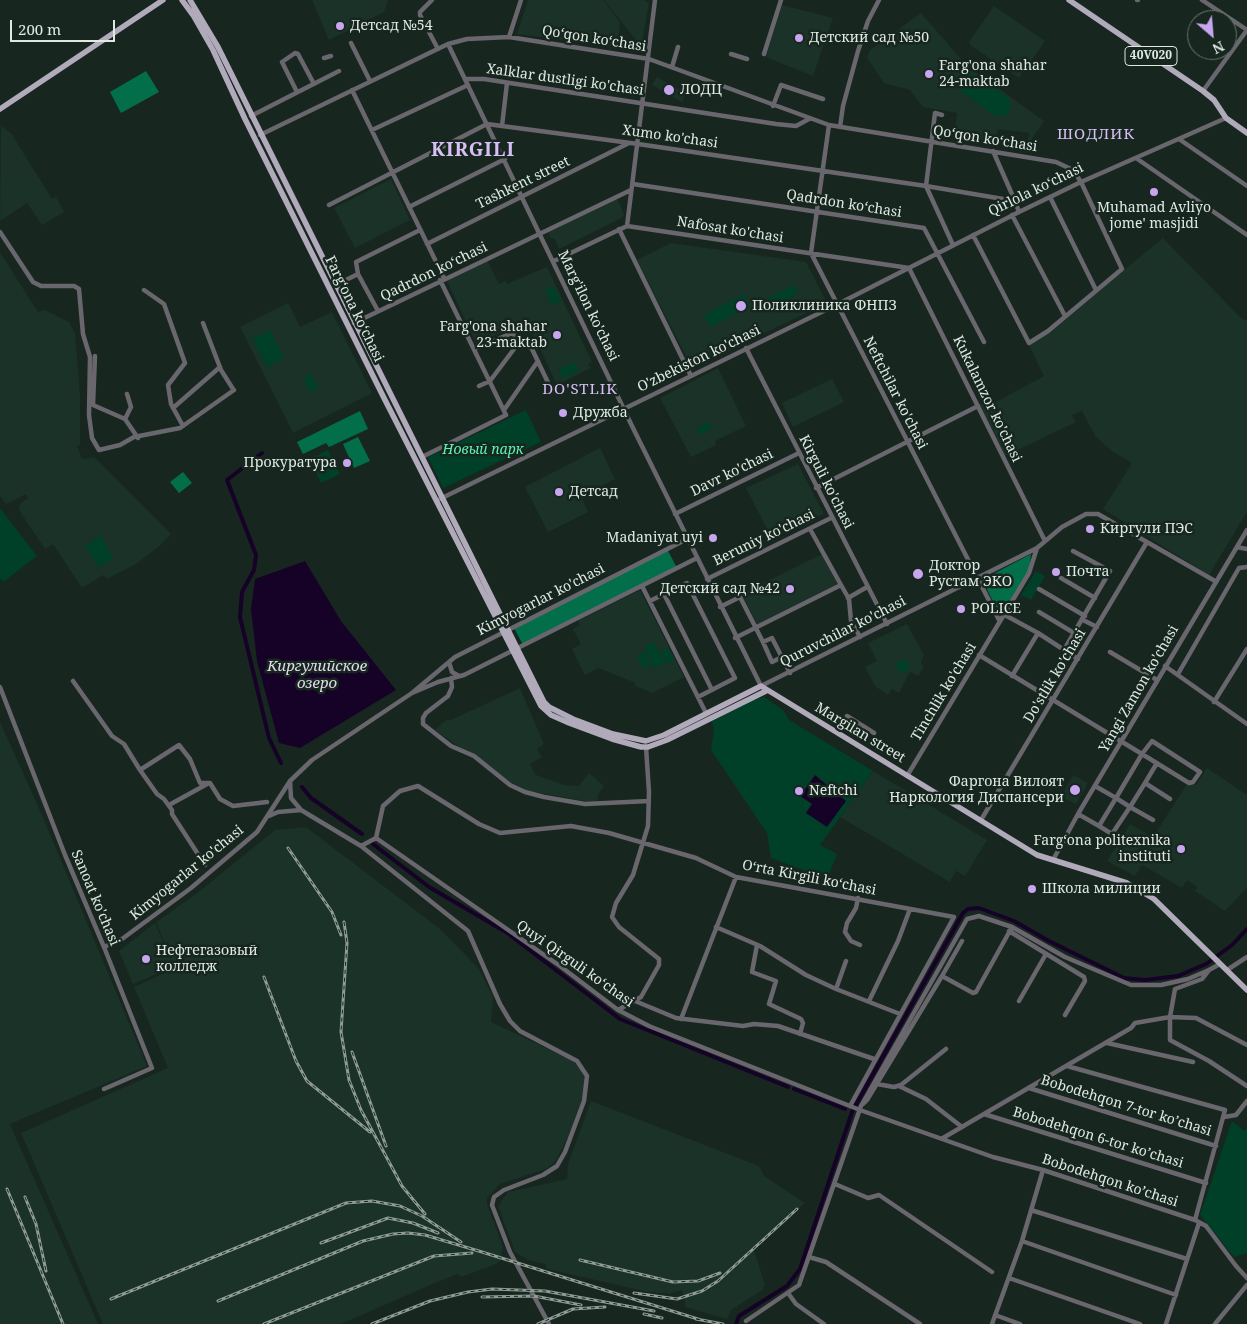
<!DOCTYPE html>
<meta charset="utf-8">
<style>
body{margin:0}
#map{position:relative;width:1247px;height:1324px;overflow:hidden;background:#17271f;font-family:"Noto Serif",serif}
canvas{display:block}
.north{position:absolute;left:1187px;top:10px;width:50px;height:50px;box-sizing:border-box;background:#17271f;border:1px solid #67756d;border-radius:50%;rotate:153deg;font-size:14px;font-weight:700;line-height:20px;text-align:center;color:#dee9e3}
.north::after{content:'';display:block;margin:auto;width:18px;height:22px;background:#c8a6ef;clip-path:polygon(50% 0,100% 100%,50% 72%,0 100%)}
.scale{position:absolute;left:10px;top:20px;width:105px;height:22px;box-sizing:border-box;border:2px solid #dee9e3;border-top:0;padding-left:6px;font-size:15px;line-height:18px;white-space:nowrap;color:#dee9e3;-webkit-text-stroke:4px #17271f;paint-order:stroke}
</style>
<div id="map">
<canvas width="1247" height="1324"></canvas>
<div class="north">N</div>
<div class="scale">200 m</div>
</div>
<script>
const g = document.querySelector('canvas').getContext('2d');
g.lineJoin = 'round';
function fillPath(path, color) {
  g.fillStyle = color;
  g.fill(path, 'evenodd');
}
function shape(rows) {
  const path = new Path2D();
  for (const r of rows) {
    if (r.length === 3) {
      path.moveTo(r[0] + r[2], r[1]);
      path.arc(r[0], r[1], r[2], 0, 2 * Math.PI);
      continue;
    }
    path.moveTo(r[0], r[1]);
    for (let i = 2; i < r.length; i += 2) path.lineTo(r[i], r[i + 1]);
  }
  return path;
}
function strokePath(path, color, width, dash) {
  g.strokeStyle = color;
  g.lineWidth = width;
  g.lineCap = dash ? 'butt' : 'round';
  g.setLineDash(dash || []);
  g.stroke(path);
}
function drawText(font, color, halo, rows, align = 'center') {
  g.font = font + ' "Noto Serif",serif';
  g.lineWidth = 5;
  g.setLineDash([]);
  g.textBaseline = 'middle';
  g.strokeStyle = halo;
  g.fillStyle = color;
  for (const [text, x, y, turn = 0] of rows) {
    g.save();
    g.translate(x, y);
    g.rotate((+turn || 0) * Math.PI / 180);
    g.textAlign = isNaN(turn) ? turn : align;
    if (halo) g.strokeText(text, 0, 0);
    g.fillText(text, 0, 0);
    g.restore();
  }
}
fillPath(shape([
 [312,0,388,0,384,12,329,40],
 [528,0,603,0,620,22,618,47,517,34],
 [604,0,644,0,649,3,642,43,635,39],
 [782,5,833,18,813,76,766,57],
 [994,6,1045,41,1019,78,970,45,969,42],
 [921,13,967,66,1044,121,1027,146,1029,133,998,129,995,143,954,137,957,113,923,107,910,90,884,83,867,58,870,50],
 [657,77,686,94,682,102,652,85],
 [1,126,11,133,52,199,56,197,64,212,42,225,27,203,0,221],
 [391,179,410,220,355,248,334,208],
 [617,198,624,214,623,217,559,249,554,238,551,239,548,232],
 [1163,238,1241,318,1247,321,1247,512,1209,575,1103,509,1132,463,1113,452,1096,437,1082,411,1072,415,1076,422,1005,456,979,405,987,401,996,402,1044,376,1029,345,1042,337],
 [671,243,806,262,827,303,692,368,637,260],
 [0,252,38,312,45,310,69,322,75,333,80,395,80,445,77,445,82,459,94,457,171,534,157,548,136,564,107,579,103,575,82,588,53,544,45,549,22,515,19,509,20,504,28,498,26,494,6,504,0,496],
 [487,260,499,284,506,281,507,284,547,267,592,362,588,364,591,368,557,385,528,322,476,343,447,281],
 [288,303,300,327,332,312,372,393,293,433,240,327],
 [718,368,746,426,715,441,716,445,691,457,660,398],
 [832,379,844,402,793,427,782,403],
 [600,448,615,479,581,497,588,512,548,532,525,487],
 [798,464,824,514,772,539,746,488],
 [822,554,838,585,757,625,742,594],
 [640,590,684,677,652,693,635,686,636,683,598,668,585,675,572,649,581,644,573,629,580,625,578,621],
 [907,624,924,655,921,663,924,667,918,676,910,672,899,693,892,689,888,695,875,686,865,667,877,661,868,643],
 [520,688,544,744,537,749,542,757,530,764,536,775,564,785,579,786,589,773,604,786,598,795,597,803,528,791,510,782,435,730,446,720,451,720],
 [0,722,42,815,147,1066,10,1124,98,1324,0,1324],
 [1207,768,1247,795,1247,888,1225,911,1195,891,1197,887,1187,880,1182,888,1142,865,1135,876,1107,861,1130,824,1153,837,1189,781,1196,785],
 [873,771,987,840,965,876,956,871,950,882,840,817],
 [1073,775,1088,783,1076,804,1061,797],
 [306,827,440,929,479,969,493,997,491,1022,571,1060,578,1066,586,1081,581,1102,569,1134,556,1161,546,1169,500,1184,487,1198,487,1204,503,1247,500,1261,496,1264,461,1277,458,1274,437,1282,341,1324,103,1324,21,1133,168,1068,134,987,175,968,156,922,196,894,275,830],
 [155,923,174,967,133,984,119,951],
 [591,1101,759,1166,764,1176,805,1203,754,1250,765,1285,763,1286,764,1289,731,1310,727,1319,685,1307,685,1298,681,1290,670,1294,648,1292,552,1270,546,1268,546,1264,528,1260,515,1252,498,1206,508,1192,567,1179,568,1164]
]), '#1a3227');
fillPath(shape([
 [966,73,978,76,1008,98,1011,105,1008,115,995,116,959,90,958,81,960,76],
 [794,285,798,293,759,314,754,305],
 [553,286,561,301,552,305,545,290],
 [744,294,750,306,710,327,704,315],
 [270,330,284,358,267,367,252,339],
 [574,362,579,371,563,378,559,369],
 [311,374,318,388,310,392,303,378],
 [526,410,541,442,443,488,428,457],
 [709,422,712,428,699,435,696,429],
 [328,450,340,474,321,483,310,459],
 [0,508,37,556,3,582,0,578],
 [101,535,113,559,98,567,85,546],
 [1036,571,1045,576,1031,600,1021,595],
 [654,642,665,663,654,669,644,647],
 [668,648,674,661,667,664,661,651],
 [644,652,650,665,644,669,637,656],
 [903,666,6],
 [764,697,783,710,789,720,873,771,820,845,837,854,827,879,771,858,767,833,711,750,714,730,712,721,750,701],
 [1232,1121,1244,1131,1247,1128,1247,1253,1234,1257,1200,1215]
]), '#003f28');
fillPath(shape([
 [146,71,159,92,121,113,110,92],
 [360,411,368,429,329,447,326,443,303,454,297,442],
 [358,437,370,461,354,468,343,444],
 [183,472,192,483,179,493,170,482],
 [667,549,677,568,523,645,513,626],
 [1031,554,1029,572,1006,610,996,607,982,580]
]), '#036e4a');
fillPath(shape([
 [305,561,341,621,396,690,300,748,279,743,257,661,251,609,255,579],
 [815,775,846,801,827,827,806,813,812,804,800,796]
]), '#160227');
strokePath(shape([
 [262,453,227,480,256,555,254,570,242,592,240,617,269,738,281,763],
 [302,787,311,798,362,834],
 [373,844,429,887,506,932,620,1019,788,1087],
 [794,1089,845,1109],
 [736,1324,739,1316,787,1286,800,1269,852,1112,963,913,968,909,979,908,1014,921,1049,941,1124,978,1145,980,1178,976,1206,964,1232,945,1247,929]
]), '#160227', 4);
strokePath(shape([
 [432,0,420,12,420,15,438,49],
 [1137,0,1138,0],
 [1202,0,1247,30,1203,91],
 [509,37,521,0],
 [351,43,370,81],
 [448,44,632,426,761,686,1037,548,1062,527,1086,514,1098,514,1215,581],
 [731,54,747,59],
 [764,54,781,0],
 [324,58,331,56],
 [672,67,678,47],
 [465,79,484,79,776,124,796,126,809,119],
 [352,90,444,278],
 [297,92,282,62,295,53,298,54,314,84],
 [773,106,781,85,823,99],
 [942,115,935,113,926,186,953,245],
 [251,116,339,71],
 [829,125,811,253,999,620],
 [502,126,507,83],
 [840,127,843,106,858,51,868,21,879,0],
 [372,130,468,85],
 [260,135,448,44,467,39,509,37,649,59,829,125,1056,162,1073,170,1081,182,1122,269,1048,331,1029,343,973,235],
 [1179,139,1247,186],
 [993,151,1015,201],
 [1136,158,1247,235],
 [633,184,924,228,984,342],
 [1050,197,1096,290],
 [329,205,487,124,638,144,926,186,1015,201,1019,212],
 [409,207,505,159],
 [1012,215,1065,316],
 [627,226,655,0],
 [619,229,691,376],
 [0,232,33,282,41,286,74,286,79,289,83,334,90,357,89,415,92,438,99,450,120,445,134,437,180,428,234,390],
 [427,244,629,143],
 [554,261,627,226,909,268,1045,541],
 [358,274,356,262,420,230],
 [336,285,358,274,378,311],
 [144,290,164,304,185,363,168,385,171,404,183,426],
 [203,323,221,370,233,389],
 [354,323,631,190],
 [746,348,887,624],
 [474,349,512,333,520,341],
 [95,356,93,405,125,419,138,438],
 [479,386,490,381,520,341,532,349,552,391],
 [173,408,220,367],
 [504,410,538,361],
 [125,419,131,407,127,394],
 [422,457,506,415,440,280],
 [816,488,978,406],
 [440,499,838,304,1019,212,1081,182,1226,118],
 [675,514,799,453],
 [810,529,841,585],
 [687,539,455,657,412,693,438,682,464,675,697,558],
 [1237,547,1247,549],
 [1061,578,1095,598],
 [707,579,831,518],
 [642,586,706,713],
 [1039,589,1085,616],
 [848,598,867,587],
 [650,601,664,594],
 [720,607,740,597,763,642,772,638,790,673],
 [1039,612,1074,633],
 [1003,614,1038,633],
 [1083,620,1097,627],
 [735,638,841,585,849,599,851,621,860,637],
 [763,642,772,662,782,657],
 [1064,650,1110,571,1073,551],
 [1110,652,1157,680],
 [979,655,1142,754,1152,741,1200,772,1193,782,1189,783,1142,754,1116,798,1130,807,1145,783,1170,799],
 [449,662,452,672,459,676],
 [1165,666,1247,724],
 [1178,674,1239,568,1247,567],
 [1012,676,1038,633,1078,659],
 [451,678,452,687,448,696,426,713,423,718,423,724,451,746,474,756,510,785,525,792,544,797,585,804,649,801],
 [73,681,112,736,124,744,140,770,179,745,190,759,200,783,210,783,220,799,233,806,267,802],
 [0,687,65,855,104,947,152,1068,104,1089],
 [698,697,735,678,687,583,664,594,712,690],
 [1214,702,1247,649],
 [847,716,874,733],
 [140,770,157,794,164,799,172,810,172,814,205,865],
 [907,776,1029,573,1037,548],
 [290,781,291,798,301,810,361,846,468,931,500,1004,510,1021,520,1031,577,1061,587,1076,584,1101,565,1152,557,1166,543,1175,504,1190,494,1197,492,1205,510,1252,549,1324],
 [1145,783,1157,763],
 [1095,786,1116,798,1099,826,1112,834,1130,807,1153,820],
 [169,805,209,783],
 [1078,814,1099,826],
 [269,816,278,812,301,810],
 [981,820,1147,542],
 [376,838,383,806,400,791,418,786,479,824,500,833,571,826,609,833,696,858,736,877,954,917,850,1106],
 [361,846,376,838,560,966,618,1010,649,1026,860,1110,993,1157,1043,1170,1195,1220,1206,1226,1236,1266,1247,1278],
 [1053,860,1078,814,1247,530],
 [858,898,856,908,847,923,845,932,851,941,860,945],
 [716,927,760,946,806,975,836,989,900,1014],
 [1009,931,1084,977,1085,981,1065,1015],
 [757,945,752,972,776,981,769,1004,801,1019,803,1023,800,1034],
 [104,947,122,939,191,888,257,832,290,781,312,760,412,693],
 [1220,964,1209,970,1202,979,1175,989,1170,1017,1170,1040,1209,1061,1247,1086],
 [1227,970,1247,957],
 [942,976,962,941],
 [836,989,846,961],
 [635,1001,676,1018,743,1026,754,1024,778,1026,874,1059],
 [869,1001,898,941,910,909],
 [1019,1001,1046,954],
 [618,1010,641,997,659,965,659,959,619,927,612,917,616,903,633,875,648,826,649,792,646,747],
 [681,1019,736,877],
 [1107,1043,1193,1062],
 [1067,1066,1225,1110,1195,1220],
 [877,1084,894,1087,901,1085,946,1049],
 [899,1086,926,1099,962,1127],
 [1029,1088,1216,1146],
 [863,1104,867,1100,942,976,973,993,976,992,1012,927],
 [984,1114,1206,1183],
 [1224,1117,1236,1115,1247,1101],
 [943,1138,1107,1042,1131,1028,1135,1023,1170,1017,1196,1018,1247,1045],
 [835,1184,868,1198,879,1195,992,1272],
 [1031,1210,1187,1259],
 [1022,1241,1176,1295],
 [809,1257,826,1262,920,1324],
 [1009,1278,1140,1324],
 [788,1293,796,1304,824,1324],
 [995,1315,1020,1324],
 [746,1321,799,1285,861,1106,967,919,979,916,1012,927,1065,957,1131,985,1161,985,1188,979,1209,970],
 [992,1324,1022,1241,1043,1170],
 [1166,1324,1199,1223],
 [1215,1324,1247,1285]
]), '#6a666e', 4.5);
strokePath(shape([
 [182,0,193,15,213,50,245,119,384,398,541,706,551,715,569,723,612,739,641,747,648,747,667,740,766,691],
 [190,0,218,47,517,648,544,702,549,707,573,719,613,734,646,741,664,735,761,686,1037,855,1127,883,1154,899,1247,990],
 [1069,0,1203,91,1214,100,1226,118,1247,133],
 [0,109,163,0]
]), '#b1aaba', 5.5);
const rail = shape([
 [288,848,332,912,341,935],
 [344,922,347,943,341,1032,349,1080,361,1110,402,1186,425,1214],
 [264,977,296,1061,307,1081,370,1132],
 [352,1052,386,1146],
 [7,1189,63,1324],
 [25,1197,36,1224,46,1271],
 [321,1243,388,1218,413,1223,438,1233],
 [580,1260,673,1282,698,1281,720,1273],
 [634,1293,677,1299,702,1291,718,1281,797,1209],
 [482,1297,534,1296,581,1305],
 [111,1299,346,1203,372,1201,400,1206,422,1216,461,1242],
 [218,1301,363,1241,393,1234,408,1233,425,1235,482,1252,701,1320],
 [644,1314,662,1318],
 [696,1319,723,1324],
 [264,1324,434,1256,472,1253],
 [372,1324,430,1301,468,1292,492,1289,545,1291,654,1311],
 [538,1324,573,1309,605,1307]
]);
strokePath(rail, '#8f9c95', 3);
strokePath(rail, '#17271f', 1, [4]);
for (const [x, y, r, color] of [
 [340,26,5,"#c8a6ef"],
 [799,38,5,"#c8a6ef"],
 [929,74,5,"#c8a6ef"],
 [669,90,6,"#c8a6ef"],
 [1154,192,5,"#c8a6ef"],
 [741,306,6,"#c8a6ef"],
 [557,335,5,"#c8a6ef"],
 [563,413,5,"#c8a6ef"],
 [347,463,5,"#c8a6ef"],
 [559,492,5,"#c8a6ef"],
 [1090,529,5,"#c8a6ef"],
 [713,538,5,"#c8a6ef"],
 [1056,572,5,"#c8a6ef"],
 [918,574,6,"#c8a6ef"],
 [790,589,5,"#c8a6ef"],
 [961,609,5,"#c8a6ef"],
 [1075,790,6,"#c8a6ef"],
 [799,791,5,"#c8a6ef"],
 [1181,849,5,"#c8a6ef"],
 [1032,889,5,"#c8a6ef"],
 [146,959,5,"#c8a6ef"]
]) {
  const dot = new Path2D();
  dot.arc(x, y, r, 0, 2 * Math.PI);
  g.fillStyle = color;
  g.fill(dot);
  strokePath(dot, '#17271f', 2);
}
for (const [x, y, w] of [
 [1151,56,52]
]) {
  const box = new Path2D();
  box.roundRect(x - w / 2, y - 9.5, w, 19, 4);
  g.fillStyle = '#17271f';
  g.fill(box);
  strokePath(box, '#dee9e3', 1);
}
drawText('bold 12px', '#dee9e3', null, [
 ["40V020",1151,56]
]);
drawText('14px', '#dee9e3', '#17271f', [
 ["Детсад №54",350,26],
 ["Детский сад №50",809,38],
 ["Farg'ona shahar",939,66],
 ["24-maktab",939,82],
 ["ЛОДЦ",680,90],
 ["Muhamad Avliyo",1154,208,"center"],
 ["jome' masjidi",1154,224,"center"],
 ["Поликлиника ФНПЗ",752,306],
 ["Farg'ona shahar",547,327,"right"],
 ["23-maktab",547,343,"right"],
 ["Дружба",573,413],
 ["Прокуратура",337,463,"right"],
 ["Детсад",569,492],
 ["Киргули ПЭС",1100,529],
 ["Madaniyat uyi",703,538,"right"],
 ["Доктор",929,566],
 ["Рустам ЭКО",929,582],
 ["Почта",1066,572],
 ["Детский сад №42",780,589,"right"],
 ["POLICE",971,609],
 ["Фаргона Вилоят",1064,782,"right"],
 ["Наркология Диспансери",1064,798,"right"],
 ["Neftchi",809,791],
 ["Fargʻona politexnika",1171,841,"right"],
 ["instituti",1171,857,"right"],
 ["Школа милиции",1042,889],
 ["Нефтегазовый",156,951],
 ["колледж",156,967]
], 'left');
drawText('14px', '#dee9e3', '#17271f', [
 ["Qoʻqon koʻchasi",594,39,9],
 ["Xalklar dustligi ko'chasi",565,80,8],
 ["Xumo ko'chasi",670,137,8],
 ["Qoʻqon koʻchasi",985,139,9],
 ["Tashkent street",523,183,-26],
 ["Qirlola koʻchasi",1036,190,-26],
 ["Qadrdon koʻchasi",844,204,9],
 ["Nafosat ko'chasi",730,230,9],
 ["Qadrdon koʻchasi",434,272,-26],
 ["Marg'ilon ko'chasi",588,306,64],
 ["Fargʻona koʻchasi",354,309,64],
 ["O'zbekiston ko'chasi",699,359,-26],
 ["Neftchilar ko'chasi",895,393,63],
 ["Kukalamzor ko'chasi",987,399,64],
 ["Davr ko'chasi",732,473,-26],
 ["Kirguli ko'chasi",826,482,63],
 ["Beruniy ko'chasi",764,538,-26],
 ["Kimyogarlar ko'chasi",541,600,-27],
 ["Quruvchilar ko'chasi",843,632,-27],
 ["Do'stlik ko'chasi",1055,676,-59],
 ["Yangi Zamon ko'chasi",1139,689,-60],
 ["Tinchlik ko'chasi",944,692,-59],
 ["Margilan street",860,733,31],
 ["Kimyogarlar ko'chasi",187,873,-39],
 ["Oʻrta Kirgili koʻchasi",809,878,11],
 ["Sanoat ko'chasi",95,898,67],
 ["Quyi Qirguli koʻchasi",575,964,35],
 ["Bobodehqon 7-tor koʼchasi",1126,1106,17],
 ["Bobodehqon 6-tor koʼchasi",1098,1138,17],
 ["Bobodehqon koʼchasi",1110,1181,18]
]);
drawText('italic 14px', '#5af3b3', '#17271f', [
 ["Новый парк",483,450]
]);
g.letterSpacing = '1px';
drawText('15px', '#d7bef5', '#17271f', [
 ["ШОДЛИК",1096,135],
 ["DO'STLIK",580,390]
]);
g.letterSpacing = '0px';
drawText('italic 15px', '#e3d9ef', '#17271f', [
 ["Киргулийское",317,667],
 ["озеро",317,684]
]);
g.letterSpacing = '1px';
drawText('bold 19px', '#d7bef5', '#17271f', [
 ["KIRGILI",473,151]
]);
g.letterSpacing = '0px';
</script>
